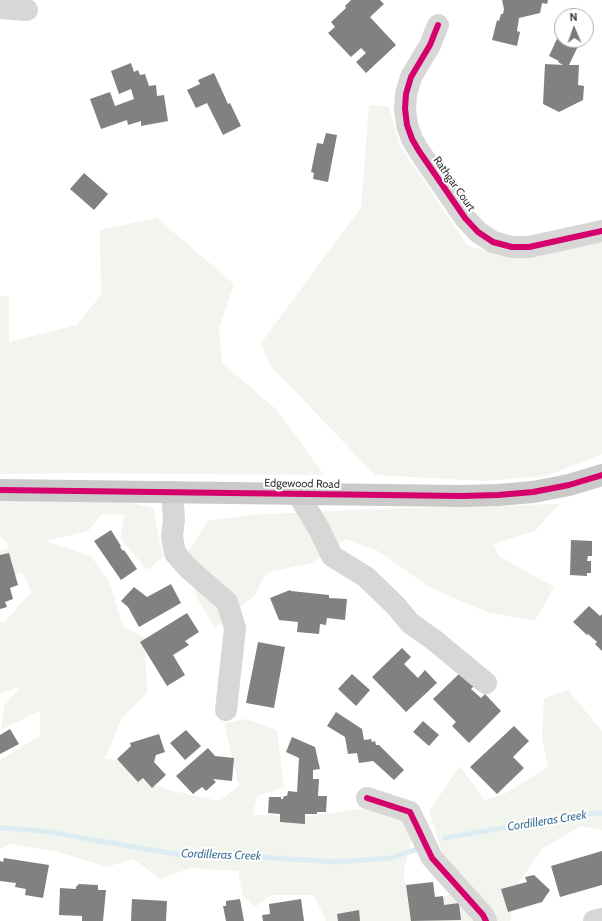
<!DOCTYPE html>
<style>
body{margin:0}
#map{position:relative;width:602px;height:921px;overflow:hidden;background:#fff;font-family:Cabin,sans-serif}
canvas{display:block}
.north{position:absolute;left:554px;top:8px;width:40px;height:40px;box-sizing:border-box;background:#fff;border:1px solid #adadad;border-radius:50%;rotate:358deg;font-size:11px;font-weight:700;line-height:16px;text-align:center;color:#333}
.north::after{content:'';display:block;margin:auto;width:14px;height:18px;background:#7a7a7a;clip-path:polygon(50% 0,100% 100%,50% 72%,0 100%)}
</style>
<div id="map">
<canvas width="602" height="921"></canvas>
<div class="north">N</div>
</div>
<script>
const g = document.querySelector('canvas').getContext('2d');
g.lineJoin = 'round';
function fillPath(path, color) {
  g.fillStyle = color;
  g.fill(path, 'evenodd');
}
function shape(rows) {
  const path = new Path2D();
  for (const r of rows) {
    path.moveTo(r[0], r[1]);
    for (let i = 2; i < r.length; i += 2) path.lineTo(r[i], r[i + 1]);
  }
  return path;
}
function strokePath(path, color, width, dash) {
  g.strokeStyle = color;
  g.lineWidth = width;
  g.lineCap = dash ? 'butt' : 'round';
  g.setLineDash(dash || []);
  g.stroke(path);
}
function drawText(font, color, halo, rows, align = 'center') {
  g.font = font + ' Cabin,sans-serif';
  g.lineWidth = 4;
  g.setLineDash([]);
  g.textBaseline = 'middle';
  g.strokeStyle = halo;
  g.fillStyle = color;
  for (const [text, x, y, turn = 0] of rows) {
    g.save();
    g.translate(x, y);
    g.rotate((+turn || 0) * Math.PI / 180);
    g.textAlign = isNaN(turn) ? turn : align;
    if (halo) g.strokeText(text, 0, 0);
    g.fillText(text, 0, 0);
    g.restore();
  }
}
fillPath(shape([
 [369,105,389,107,400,146,467,245,500,256,530,257,602,241,602,454,546,476,484,481,375,475,269,364,261,343,361,208],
 [157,218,234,284,219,329,222,363,276,409,324,475,74,473,0,474,0,296,9,297,9,342,77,325,101,295,100,230],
 [107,497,153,508,163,557,147,570,120,538,125,515,102,514,88,531,46,541,92,557,110,584,123,626,145,638,147,693,122,717,105,759,133,761,144,781,173,791,219,801,239,786,224,724,245,719,277,730,284,787,257,796,253,815,310,816,381,806,408,811,412,837,403,874,412,908,465,889,446,865,429,811,460,766,484,800,506,793,548,767,542,737,544,698,568,690,602,731,602,830,581,826,543,848,517,885,510,921,326,921,314,895,271,895,255,907,243,896,238,871,190,868,161,879,133,859,107,867,58,852,12,844,0,849,0,760,40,736,40,711,1,730,4,706,20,687,0,694,0,621,4,623,31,592,22,571,0,584,0,550,10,548,0,536,0,499],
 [559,504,535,531,493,544,499,556,554,587,535,621,487,612,431,588,378,551,346,539,311,563,266,573,255,595,215,628,198,600,184,558,208,521,250,515,375,509]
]), '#f1f5ed');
strokePath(shape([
 [0,828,43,831,193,857,260,857,335,862,391,858,418,849],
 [445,838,583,814,602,813]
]), '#ddebf3', 5);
fillPath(shape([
 [351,0,380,0,384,4,370,17,396,45,366,73,356,62,366,53,361,48,351,57,328,33,335,27,331,22,346,8,345,6],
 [502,0,548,0,547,4,542,3,540,13,519,18,517,31,520,32,517,46,492,40,497,20,499,21,501,14,503,14,504,9],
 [562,28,562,40,581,40,569,65,579,65,578,85,584,86,583,100,559,112,543,104,545,64,563,65,558,62,559,61,549,56],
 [131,63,134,72,138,70,140,75,145,74,149,86,156,85,157,96,164,95,168,121,141,126,141,121,128,125,127,120,101,129,90,99,110,92,115,106,134,99,131,89,119,94,111,71],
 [214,73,228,104,230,103,241,126,223,135,207,103,196,108,187,90,200,84,198,80],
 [326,133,337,135,328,182,313,179,314,173,311,172,317,143,323,144],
 [84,173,108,194,94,210,70,189],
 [111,530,121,546,120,547,123,551,124,550,137,569,121,580,94,541],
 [571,540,592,541,592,556,588,556,587,561,591,561,591,573,587,573,587,576,570,575],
 [9,553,18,585,10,588,13,599,5,602,7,607,0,609,0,555],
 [171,584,181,603,139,627,128,607,121,601,134,587,147,597],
 [290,590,291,591,329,595,329,598,347,599,345,620,327,618,326,625,320,624,319,634,297,632,298,622,279,620,270,598],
 [589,606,600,616,602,614,602,651,595,644,597,642,588,634,587,635,573,622],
 [187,613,199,632,185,641,189,645,173,655,185,675,167,686,140,642],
 [258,642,285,647,274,708,246,703],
 [402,648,411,657,404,664,418,678,425,670,437,683,406,712,372,677],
 [461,672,475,685,471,689,481,698,485,694,501,711,469,743,452,726,456,722,433,699],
 [352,674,370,690,356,706,338,689],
 [336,712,362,729,364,740,371,739,372,742,375,741,376,745,379,745,404,770,394,780,373,761,359,763,357,753,348,754,345,737,327,726],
 [423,721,439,735,429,746,413,732],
 [514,726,529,741,513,757,524,768,497,794,470,767],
 [10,729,19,744,0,754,0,735],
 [186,730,201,746,185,760,170,743],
 [159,734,165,752,156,755,154,762,166,775,152,788,143,778,138,782,117,759,131,746,130,743],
 [292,737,315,747,320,769,313,770,313,779,319,779,318,796,327,796,326,812,317,812,317,814,305,814,305,824,280,822,280,814,268,813,269,797,281,797,281,799,283,799,284,796,287,796,288,791,297,792,299,758,286,752],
 [208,748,215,756,234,758,232,781,213,779,216,782,206,791,202,787,193,794,176,776],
 [602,851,602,885,560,897,551,866],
 [4,858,49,865,43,898,25,895,26,889,15,887,16,883,0,881,0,861,3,862],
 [534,875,550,890,542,902,508,912,501,889,527,882,525,877],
 [433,882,435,897,443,896,444,905,459,903,461,920,411,921,406,885],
 [79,884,98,885,98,890,106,890,103,921,82,921,82,916,59,915,60,888,76,889,76,887],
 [132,899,167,901,166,921,131,921],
 [240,899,244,921,226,921,223,906,226,906,226,901],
 [301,899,304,921,263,921,262,915,270,914,269,904],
 [359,910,360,921,338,921,337,914]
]), '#818181');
strokePath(shape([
 [0,8,27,10],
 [438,25,430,45,411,77,406,94,405,109,407,125,412,139,419,151,465,218,478,232,493,242,512,247,529,247,602,231],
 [172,492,174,519,172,537,175,553,188,568,227,602,235,628,226,710],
 [298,494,319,529,332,556,366,577,396,606,410,623,434,640,486,683],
 [367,798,410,812,432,858,483,915,486,921],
 [594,921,602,919]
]), '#d7d7d7', 22);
strokePath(shape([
 [0,490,461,496,498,495,533,492,569,485,602,475]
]), '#cacaca', 22);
strokePath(shape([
 [438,25,430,45,411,77,406,94,405,109,407,125,412,139,419,151,465,218,478,232,493,242,512,247,529,247,602,231],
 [0,490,461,496,498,495,533,492,569,485,602,475],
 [367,798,410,812,432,858,483,915,486,921]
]), '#d6006c', 6);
drawText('11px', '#333', '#fff', [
 ["Rathgar Court",454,184,55],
 ["Edgewood Road",302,484,1]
]);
drawText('italic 12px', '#3f7597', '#fff', [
 ["Cordilleras Creek",547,821,-9],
 ["Cordilleras Creek",221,855,2]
]);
</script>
